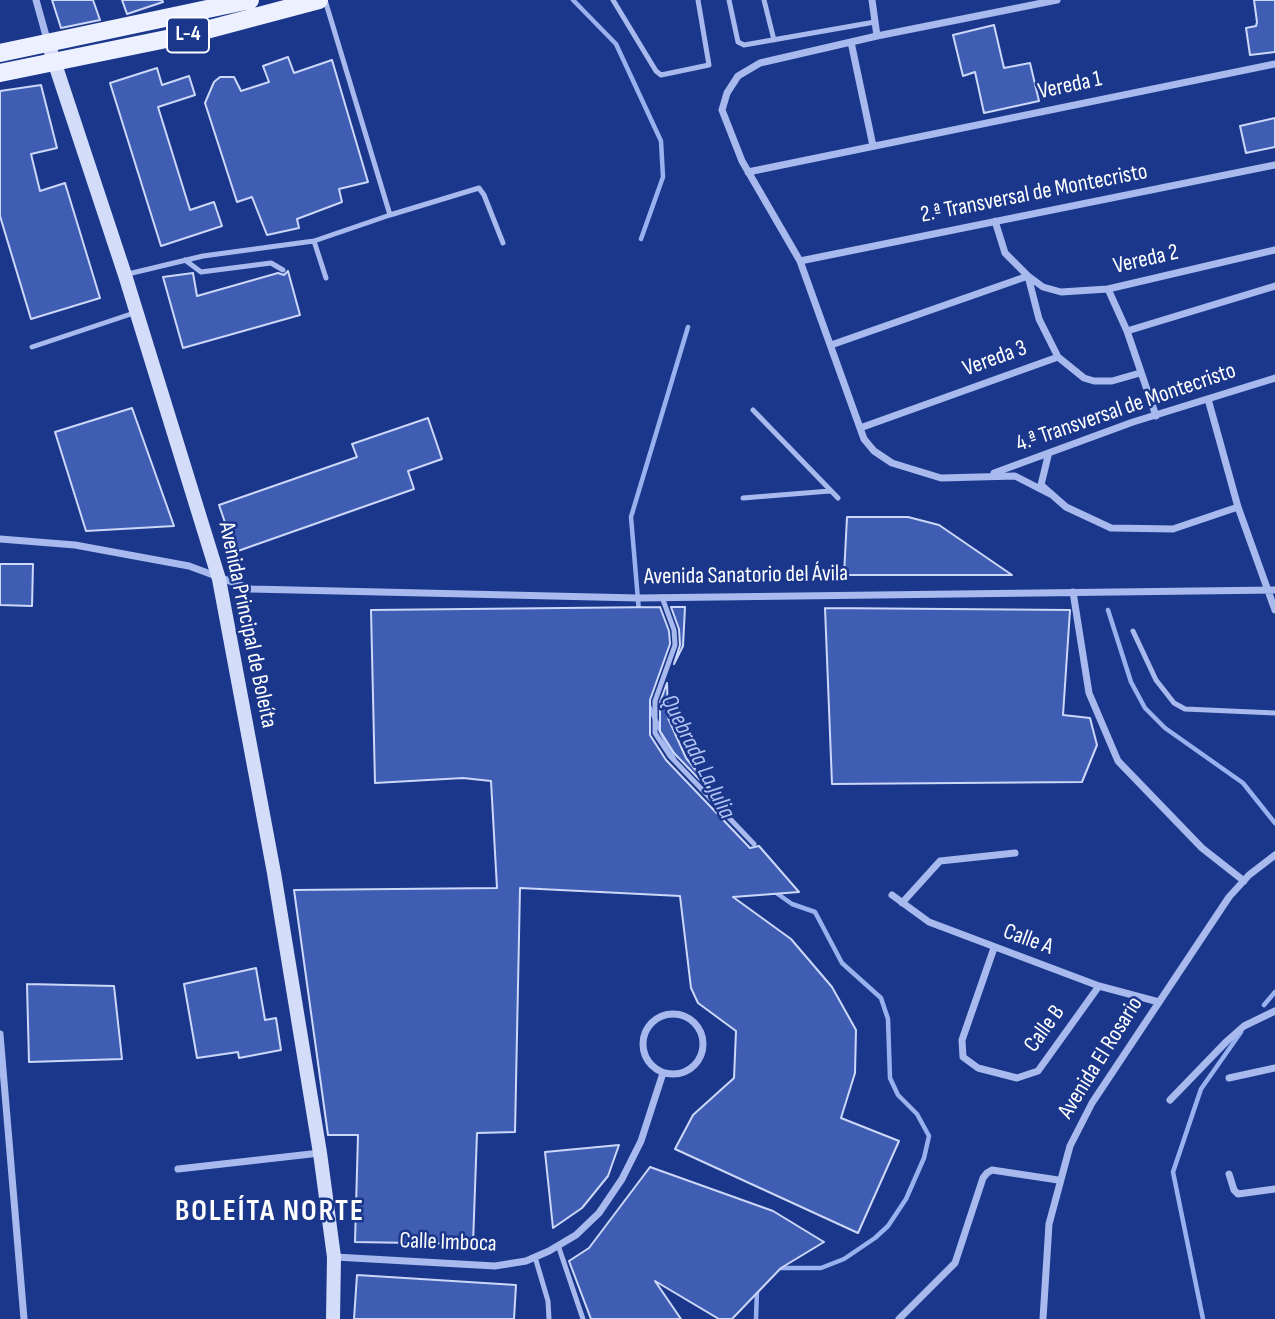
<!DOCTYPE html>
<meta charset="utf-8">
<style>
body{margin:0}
canvas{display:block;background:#1b378b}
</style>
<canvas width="1275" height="1319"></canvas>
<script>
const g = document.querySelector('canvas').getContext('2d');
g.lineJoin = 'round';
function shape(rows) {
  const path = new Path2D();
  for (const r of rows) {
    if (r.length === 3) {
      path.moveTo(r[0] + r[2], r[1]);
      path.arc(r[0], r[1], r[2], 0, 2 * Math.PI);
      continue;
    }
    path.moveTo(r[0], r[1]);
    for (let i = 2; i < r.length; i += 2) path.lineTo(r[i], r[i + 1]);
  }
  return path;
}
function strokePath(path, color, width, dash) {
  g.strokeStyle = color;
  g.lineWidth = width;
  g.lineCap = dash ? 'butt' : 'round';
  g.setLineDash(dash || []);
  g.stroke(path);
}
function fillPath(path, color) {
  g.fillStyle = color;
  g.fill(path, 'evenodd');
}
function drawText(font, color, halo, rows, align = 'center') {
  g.font = font + ' "Sofia Sans Condensed",sans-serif';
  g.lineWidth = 5;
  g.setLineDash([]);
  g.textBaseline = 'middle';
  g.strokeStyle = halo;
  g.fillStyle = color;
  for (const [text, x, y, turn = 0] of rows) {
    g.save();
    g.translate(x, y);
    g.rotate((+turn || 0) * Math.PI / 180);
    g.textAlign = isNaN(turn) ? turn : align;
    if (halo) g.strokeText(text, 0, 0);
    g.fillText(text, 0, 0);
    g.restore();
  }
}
strokePath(shape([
 [573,0,616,44,661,141,663,177,641,239],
 [1108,610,1131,682,1145,708,1165,728,1243,783,1275,823],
 [639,612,631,517,688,327],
 [648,704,674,759],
 [775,892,792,904,815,912,842,963,881,998,888,1019,890,1078,898,1095,917,1114,929,1136,924,1158,906,1199,888,1226,875,1238,844,1259,821,1268,779,1268],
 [1264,1005,1275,992],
 [756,1319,757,1290],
 [1203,1319,1173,1172,1201,1089,1241,1032]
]), '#9ab1ef', 4.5);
const building = shape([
 [52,0,93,0,100,20,61,28,52,0],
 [122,0,162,0,163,2,127,14,122,0],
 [1254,0,1275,0,1275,52,1250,55,1246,28,1256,26,1257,22,1254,0],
 [994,25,1004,68,1030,63,1039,101,984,113,975,72,963,76,953,35,994,25],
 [288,57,294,73,332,60,368,182,339,189,342,202,297,219,299,228,267,235,252,197,237,202,205,103,214,82,220,77,234,77,241,91,269,82,263,66,288,57],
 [157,68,162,85,189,76,195,95,158,107,190,210,214,202,222,226,161,246,110,83,157,68],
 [41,85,57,148,31,154,40,191,65,183,100,298,31,319,0,216,0,91,41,85],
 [1275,118,1275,147,1246,153,1240,126,1275,118],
 [288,271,300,315,183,348,163,277,193,273,197,296,278,273,284,275,288,271],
 [132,408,174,526,86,531,55,432,132,408],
 [428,418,442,459,408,471,414,489,235,552,219,505,357,457,352,444,428,418],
 [847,517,908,517,939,525,1012,575,844,575,847,517],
 [0,564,33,564,32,606,0,605,0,564],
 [660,607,669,631,670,644,650,700,650,735,666,760,750,848,759,846,799,892,733,897,791,939,832,987,856,1030,855,1073,841,1118,899,1141,858,1233,675,1149,693,1115,734,1078,736,1031,698,1003,691,988,680,896,520,888,515,1132,477,1133,473,1244,355,1242,358,1135,328,1135,294,890,497,888,491,781,463,778,375,783,371,610,660,607],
 [671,607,685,607,683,646,674,664,680,645,679,629,671,607],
 [825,608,1070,610,1063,715,1090,718,1097,745,1082,782,832,784,825,608],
 [667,683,668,718,686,758,723,804,674,753,660,731,660,702,667,683],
 [256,968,265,1020,276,1018,281,1050,239,1058,238,1052,197,1058,184,984,256,968],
 [27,984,114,986,122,1059,29,1062,27,984],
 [619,1145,608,1176,582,1208,553,1228,545,1152,619,1145],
 [650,1167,773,1211,824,1242,781,1268,732,1319,719,1319,655,1281,681,1319,591,1319,569,1261,589,1248,650,1167],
 [357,1275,516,1285,514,1319,354,1319,357,1275]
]);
fillPath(building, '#3f5db2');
strokePath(building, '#ccd8f9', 2);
strokePath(shape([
 [613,0,656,71,661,75,709,65,698,0],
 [729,0,738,42,744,45,875,22],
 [764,0,774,40],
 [390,215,479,188,484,195,503,243],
 [314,241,326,278],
 [185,260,201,272,271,263,283,270],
 [128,274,203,256,314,241,390,215,325,0],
 [32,347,134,313],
 [753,410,838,498],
 [743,498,830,491],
 [662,597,674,630,675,645,655,701,655,733,670,756,754,844],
 [1133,631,1156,680,1174,703,1185,709,1275,713],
 [558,1245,583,1319],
 [535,1257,548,1301,549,1319]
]), '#a7b9ed', 5);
strokePath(shape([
 [36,0,48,43],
 [872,0,877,36],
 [851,42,873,146],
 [748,172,1275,64],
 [995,221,1005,253,1028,276,1039,319,1058,357,1084,378,1094,381,1112,381,1140,373],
 [800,261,1275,165],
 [1108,289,1127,331,1156,416],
 [1127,331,1275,286],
 [831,345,1028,276,1043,287,1061,292,1108,289,1275,250],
 [1208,399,1238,507,1275,610],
 [860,428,1058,357],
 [1048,456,1041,485,1066,507,1111,528,1173,529,1238,507],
 [994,473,1133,422,1275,378],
 [1050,494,1015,476,941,478,892,463,874,451,864,439,800,261,742,161,722,110,727,93,738,76,760,63,877,36,1057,0],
 [0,539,75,545,189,566,251,589,638,598,1275,590],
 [1073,592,1089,693,1118,761,1202,848,1244,881],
 [892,895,929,922,1099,986,1159,1002],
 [902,903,940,861,1015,853],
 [994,948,962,1040,963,1057,978,1068,1017,1078,1038,1071,1099,986],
 [673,1044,30],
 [0,1034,24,1319],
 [1229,1078,1275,1068],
 [1170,1100,1227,1041,1244,1026,1275,1011],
 [178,1169,320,1153],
 [1229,1174,1234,1190,1238,1194,1275,1189],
 [335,1257,495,1266,526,1261,549,1251,576,1235,599,1213,622,1179,641,1141,663,1073],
 [899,1319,955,1263,983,1178,987,1173,992,1170,1058,1180],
 [1043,1319,1049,1224,1070,1146,1092,1103,1229,897,1249,875,1275,855]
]), '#a7b9ed', 7);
strokePath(shape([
 [51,52,125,275,219,579,274,873,320,1153,334,1257,333,1319]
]), '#d3ddf9', 14);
strokePath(shape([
 [0,53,250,0],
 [0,73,191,34,319,0]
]), '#edf0ff', 18);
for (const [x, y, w] of [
 [188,35,42]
]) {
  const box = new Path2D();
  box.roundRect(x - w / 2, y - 17.5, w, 35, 5);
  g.fillStyle = '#1b378b';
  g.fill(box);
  strokePath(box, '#fff', 2);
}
drawText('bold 21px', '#fff', null, [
 ["L-4",188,35]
]);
drawText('23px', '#fff', '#1b378b', [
 ["Vereda 1",1070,86,-12],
 ["2.ª Transversal de Montecristo",1034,194,-11],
 ["Vereda 2",1146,260,-13],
 ["Vereda 3",995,359,-20],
 ["4.ª Transversal de Montecristo",1126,408,-19],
 ["Avenida Sanatorio del Ávila",746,576,-1],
 ["Avenida Principal de Boleíta",247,625,78],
 ["Calle A",1028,940,20],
 ["Calle B",1045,1029,-54],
 ["Avenida El Rosario",1101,1058,-58],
 ["Calle Imboca",448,1243,2]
]);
drawText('italic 24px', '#b3c4f4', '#1b378b', [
 ["Quebrada La Julia",697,757,63]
]);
g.letterSpacing = '2px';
drawText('bold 30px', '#fff', '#1b378b', [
 ["BOLEÍTA NORTE",270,1212]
]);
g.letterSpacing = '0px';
</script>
